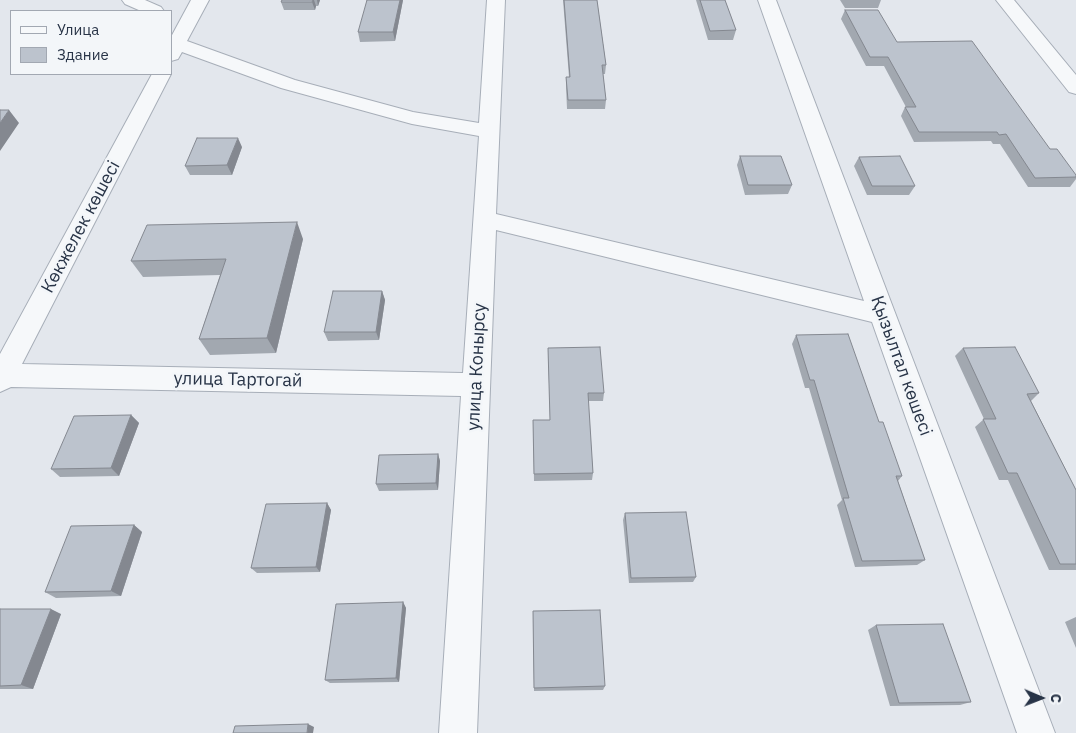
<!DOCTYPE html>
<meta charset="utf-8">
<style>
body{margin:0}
#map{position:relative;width:1076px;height:733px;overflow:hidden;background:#e3e7ed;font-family:"IBM Plex Sans",sans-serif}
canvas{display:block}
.legend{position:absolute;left:10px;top:10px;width:162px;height:65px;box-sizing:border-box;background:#f3f6f9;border:1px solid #a2a8b2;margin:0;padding:6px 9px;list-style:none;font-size:15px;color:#283447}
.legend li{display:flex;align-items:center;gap:10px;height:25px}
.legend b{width:25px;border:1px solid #a2a8b2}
.north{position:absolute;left:1016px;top:673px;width:50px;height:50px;-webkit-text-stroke:4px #f3f6f9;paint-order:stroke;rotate:91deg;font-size:14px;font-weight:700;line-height:20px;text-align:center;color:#283447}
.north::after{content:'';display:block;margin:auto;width:18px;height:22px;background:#283447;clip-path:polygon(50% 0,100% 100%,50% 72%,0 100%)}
</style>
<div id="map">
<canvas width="1076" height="733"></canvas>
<ul class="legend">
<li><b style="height:6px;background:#f6f8fa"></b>Улица</li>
<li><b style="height:14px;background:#bcc3cd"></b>Здание</li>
</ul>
<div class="north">С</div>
</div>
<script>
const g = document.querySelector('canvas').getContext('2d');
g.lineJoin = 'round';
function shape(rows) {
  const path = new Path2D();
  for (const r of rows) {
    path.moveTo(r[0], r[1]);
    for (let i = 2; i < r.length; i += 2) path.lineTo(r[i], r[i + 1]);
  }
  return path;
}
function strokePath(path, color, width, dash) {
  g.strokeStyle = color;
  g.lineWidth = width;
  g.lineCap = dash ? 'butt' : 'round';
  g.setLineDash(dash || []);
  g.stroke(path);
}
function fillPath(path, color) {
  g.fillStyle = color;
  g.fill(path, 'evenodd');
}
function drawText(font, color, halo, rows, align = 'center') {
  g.font = font + ' "IBM Plex Sans",sans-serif';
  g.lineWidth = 5;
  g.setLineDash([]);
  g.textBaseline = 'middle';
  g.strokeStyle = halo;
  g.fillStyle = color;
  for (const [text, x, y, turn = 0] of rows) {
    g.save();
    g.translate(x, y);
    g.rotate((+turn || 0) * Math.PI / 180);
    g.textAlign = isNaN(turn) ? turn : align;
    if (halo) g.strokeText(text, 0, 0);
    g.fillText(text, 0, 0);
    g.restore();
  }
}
const minor = shape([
 [122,0,145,0,161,7,164,11,141,11,125,4,122,0],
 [191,0,209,0,187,41,295,80,413,112,479,123,487,0,505,0,496,214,864,301,758,0,776,0,1055,733,1017,733,872,322,496,230,477,733,439,733,461,396,11,387,0,392,0,354,152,74,171,74,22,364,463,373,479,136,412,124,281,88,182,52,178,59,171,61,171,37,191,0],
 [996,0,1014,0,1076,75,1076,94,1069,92,996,0]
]);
strokePath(minor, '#a7aeb8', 2);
fillPath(minor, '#f6f8fa');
fillPath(shape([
 [282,0,320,0,318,6,316,6,315,10,284,10,281,2],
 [403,0,395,41,360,42,358,32],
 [563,0,597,0,606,65,605,74,603,74,606,100,605,109,567,109,566,86,566,77,569,77],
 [696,0,725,0,736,30,733,40,708,40],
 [840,0,881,0,878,8,845,8],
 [845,10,897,42,1050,149,1076,175,1076,179,1070,187,1028,187,1000,144,993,144,991,141,914,142,901,116,905,107,906,107,884,66,866,66,841,19],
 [242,147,232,175,190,175,185,166],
 [740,156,792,185,788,194,745,195,737,165],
 [859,157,915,186,909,195,867,195,854,166],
 [303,239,276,353,210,355,199,339,220,275,143,277,131,261],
 [382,291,385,300,379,340,328,341,324,332],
 [796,335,879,422,902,476,898,481,925,560,917,565,855,567,837,505,842,500,809,388,805,388,792,344],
 [548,348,604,393,603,401,588,401,593,473,592,480,534,481,533,420,550,420],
 [963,348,1039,393,1031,401,1076,490,1076,570,1049,570,1008,480,999,480,975,427,984,419,955,356],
 [131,415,139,423,119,476,60,477,51,469],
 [438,454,440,461,438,490,379,491,376,484],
 [327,503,331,510,320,572,257,573,251,568],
 [625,513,696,577,693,582,629,583,623,520],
 [134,525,142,532,121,596,56,598,45,592],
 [403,602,406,608,399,682,330,683,325,680],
 [0,609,61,614,33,689,0,689],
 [533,611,605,686,603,690,534,691],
 [1076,617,1076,648,1065,622],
 [876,625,971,702,960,705,890,706,868,630]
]), '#a2a8b0');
fillPath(shape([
 [313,0,314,0,316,6,315,10,312,2],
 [317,0,320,0,318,6],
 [400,0,403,0,395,41,393,32],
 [9,110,19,123,0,151,0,123],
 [238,138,242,147,232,175,227,165],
 [297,222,303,239,276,353,267,338],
 [382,291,385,300,379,340,376,332],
 [131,415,139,423,119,476,111,468],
 [438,454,440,461,438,490,436,483],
 [327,503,331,510,320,572,316,567],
 [134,525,142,532,121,596,111,591],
 [403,602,406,608,399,682,396,678],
 [51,609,61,614,33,689,21,685],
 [308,724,314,727,313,733,307,733]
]), '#848890');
const building = shape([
 [282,0,313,0,312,2,281,2,282,0],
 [367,0,400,0,393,32,358,32,367,0],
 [564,0,597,0,606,65,602,65,606,100,568,100,566,77,570,77,564,0],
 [700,0,725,0,736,30,710,31,700,0],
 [845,10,878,10,897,42,972,41,1050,149,1057,149,1076,175,1076,177,1035,178,1006,134,999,135,997,132,919,132,905,107,916,107,888,57,870,57,845,10],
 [0,110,9,110,0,123,0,110],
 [197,138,238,138,227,165,185,166,197,138],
 [740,156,781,156,792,185,748,185,740,156],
 [900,156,915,186,872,186,859,157,900,156],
 [297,222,267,338,199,339,226,259,131,261,147,225,297,222],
 [333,291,382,291,376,332,324,332,333,291],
 [848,334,879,422,883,422,902,476,896,476,925,560,862,561,843,498,849,498,814,380,810,380,796,335,848,334],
 [600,347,604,393,588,393,593,473,534,474,533,420,550,420,548,348,600,347],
 [1015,347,1039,393,1027,394,1076,490,1076,564,1060,564,1017,473,1008,473,983,419,996,419,963,348,1015,347],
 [131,415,111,468,51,469,74,416,131,415],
 [438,454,436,483,376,484,379,455,438,454],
 [327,503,316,567,251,568,266,504,327,503],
 [686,512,696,577,631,578,625,513,686,512],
 [134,525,111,591,45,592,71,526,134,525],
 [403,602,396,678,325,680,336,604,403,602],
 [0,609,51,609,21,685,0,686,0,609],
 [600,610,605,686,534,688,533,611,600,610],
 [943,624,971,702,899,703,876,625,943,624],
 [308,724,307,733,233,733,235,726,308,724]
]);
fillPath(building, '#bcc3cd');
strokePath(building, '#848890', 1);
drawText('18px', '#283447', '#f3f6f9', [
 ["Көкжелек көшесі",81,227,-62],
 ["Қызылтал көшесі",901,366,70],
 ["улица Конырсу",477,367,-87],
 ["улица Тартогай",238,380,1]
]);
</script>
